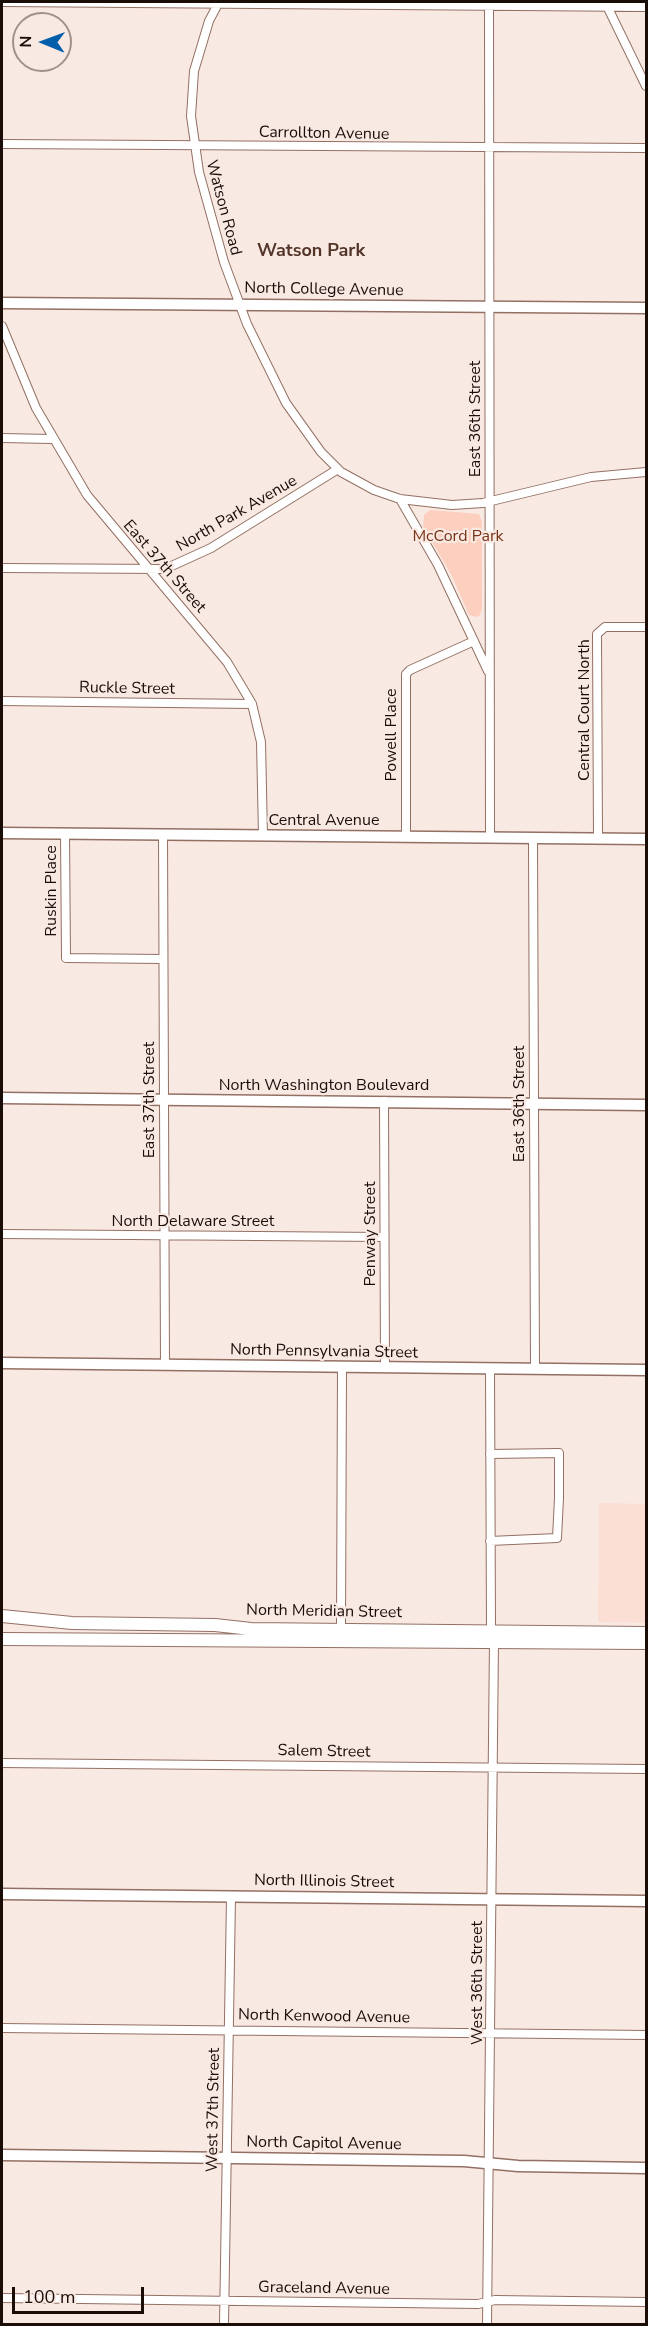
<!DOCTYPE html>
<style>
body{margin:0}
#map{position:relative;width:648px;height:2326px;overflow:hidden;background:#f9e9e3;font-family:"Nunito Sans",sans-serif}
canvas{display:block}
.frame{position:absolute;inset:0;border:3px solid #1a0d08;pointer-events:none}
.north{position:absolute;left:12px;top:12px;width:60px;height:60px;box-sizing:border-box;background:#f9e9e3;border:2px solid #a0918b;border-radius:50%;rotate:271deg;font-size:16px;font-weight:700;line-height:24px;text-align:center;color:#1a0d08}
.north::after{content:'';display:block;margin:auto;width:21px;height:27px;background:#005eab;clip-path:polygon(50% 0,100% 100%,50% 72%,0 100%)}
.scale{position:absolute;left:12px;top:2287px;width:132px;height:27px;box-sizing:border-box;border:3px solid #1a0d08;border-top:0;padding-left:8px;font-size:18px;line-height:21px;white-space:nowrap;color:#1a0d08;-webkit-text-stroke:4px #f9e9e3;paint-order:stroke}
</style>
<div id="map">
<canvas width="648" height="2326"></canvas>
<div class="frame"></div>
<div class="north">N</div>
<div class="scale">100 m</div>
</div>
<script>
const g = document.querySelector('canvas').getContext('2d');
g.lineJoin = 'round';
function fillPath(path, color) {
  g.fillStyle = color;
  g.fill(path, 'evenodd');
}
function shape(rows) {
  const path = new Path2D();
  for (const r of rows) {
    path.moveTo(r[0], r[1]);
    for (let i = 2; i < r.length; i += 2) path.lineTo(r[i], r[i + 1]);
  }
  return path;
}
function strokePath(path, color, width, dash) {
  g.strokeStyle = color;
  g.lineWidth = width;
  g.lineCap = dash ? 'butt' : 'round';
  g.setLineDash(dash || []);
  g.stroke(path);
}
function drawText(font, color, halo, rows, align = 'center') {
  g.font = font + ' "Nunito Sans",sans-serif';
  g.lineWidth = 4.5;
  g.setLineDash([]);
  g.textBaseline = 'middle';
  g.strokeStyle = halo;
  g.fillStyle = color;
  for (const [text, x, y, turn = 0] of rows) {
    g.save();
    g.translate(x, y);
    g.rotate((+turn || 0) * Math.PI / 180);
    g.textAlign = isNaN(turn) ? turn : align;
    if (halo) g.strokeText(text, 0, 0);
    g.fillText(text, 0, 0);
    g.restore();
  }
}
fillPath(shape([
 [599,1503,646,1504,646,1623,598,1622]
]), '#fbdfd4');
fillPath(shape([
 [430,510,479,514,482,522,482,609,480,615,476,617,469,615,452,576,423,526,424,515]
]), '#fccfbe');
const street = shape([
 [2,2,646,7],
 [219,2,209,21,194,71,191,116,199,172,224,262,247,324,286,403,321,452,341,472,374,490,400,499,452,505,483,503,591,477,646,472],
 [489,2,490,837],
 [606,4,646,86],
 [2,144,646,148],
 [2,326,36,408,87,495,227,662,245,692,252,704,261,742,263,836],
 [2,438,52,439],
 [400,499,438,565,488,671],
 [2,568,165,569,211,548,338,469],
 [2,701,252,704],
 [65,833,66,958,163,959],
 [163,834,165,1365],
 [406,837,406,674,410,670,474,641],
 [533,838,535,1369],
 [598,838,597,634,605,627,646,627],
 [384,1101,385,1367],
 [2,1234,384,1237],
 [490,1368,491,1631],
 [490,1454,559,1453,559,1498,557,1538,490,1541],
 [341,1629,342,1367],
 [2,1763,646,1769],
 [2,2028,646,2035],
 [2,2298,478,2304,495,2300,646,2302],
 [224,2324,231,1897],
 [487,2324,494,1641]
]);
const secondary = shape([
 [2,303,646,308],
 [2,833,646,839],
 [2,1098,646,1105],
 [2,1363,646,1370],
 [2,1894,646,1901],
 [2,2155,464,2161,518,2166,646,2168]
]);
const primary = shape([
 [2,1616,72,1623,215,1625,251,1629,646,1633],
 [2,1639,646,1643]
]);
strokePath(street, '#937063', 10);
strokePath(secondary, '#937063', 13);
strokePath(primary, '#937063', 14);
strokePath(street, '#fff', 8);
strokePath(secondary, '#fff', 10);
strokePath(primary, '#fff', 12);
drawText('16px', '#1a0d08', '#f9e9e3', [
 ["Carrollton Avenue",324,134,1],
 ["Watson Road",223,208,75],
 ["North College Avenue",324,290,1],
 ["East 36th Street",476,419,-90],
 ["North Park Avenue",237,514,-30],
 ["East 37th Street",164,567,49],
 ["Ruckle Street",127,689,1],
 ["Central Court North",585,710,-90],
 ["Powell Place",392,735,-90],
 ["Central Avenue",324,821],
 ["Ruskin Place",52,891,-90],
 ["North Washington Boulevard",324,1086],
 ["East 37th Street",150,1100,-90],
 ["East 36th Street",520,1104,-90],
 ["North Delaware Street",193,1222],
 ["Penway Street",371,1234,-90],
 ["North Pennsylvania Street",324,1352,1],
 ["North Meridian Street",324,1612,1],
 ["Salem Street",324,1752,1],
 ["North Illinois Street",324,1882,1],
 ["West 36th Street",478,1983,-90],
 ["North Kenwood Avenue",324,2017,1],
 ["West 37th Street",214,2110,-89],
 ["North Capitol Avenue",324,2144,1],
 ["Graceland Avenue",324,2289,1]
]);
drawText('16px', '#773214', '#f9e9e3', [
 ["McCord Park",458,537]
]);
drawText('bold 18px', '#533529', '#f9e9e3', [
 ["Watson Park",311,252]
]);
</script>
